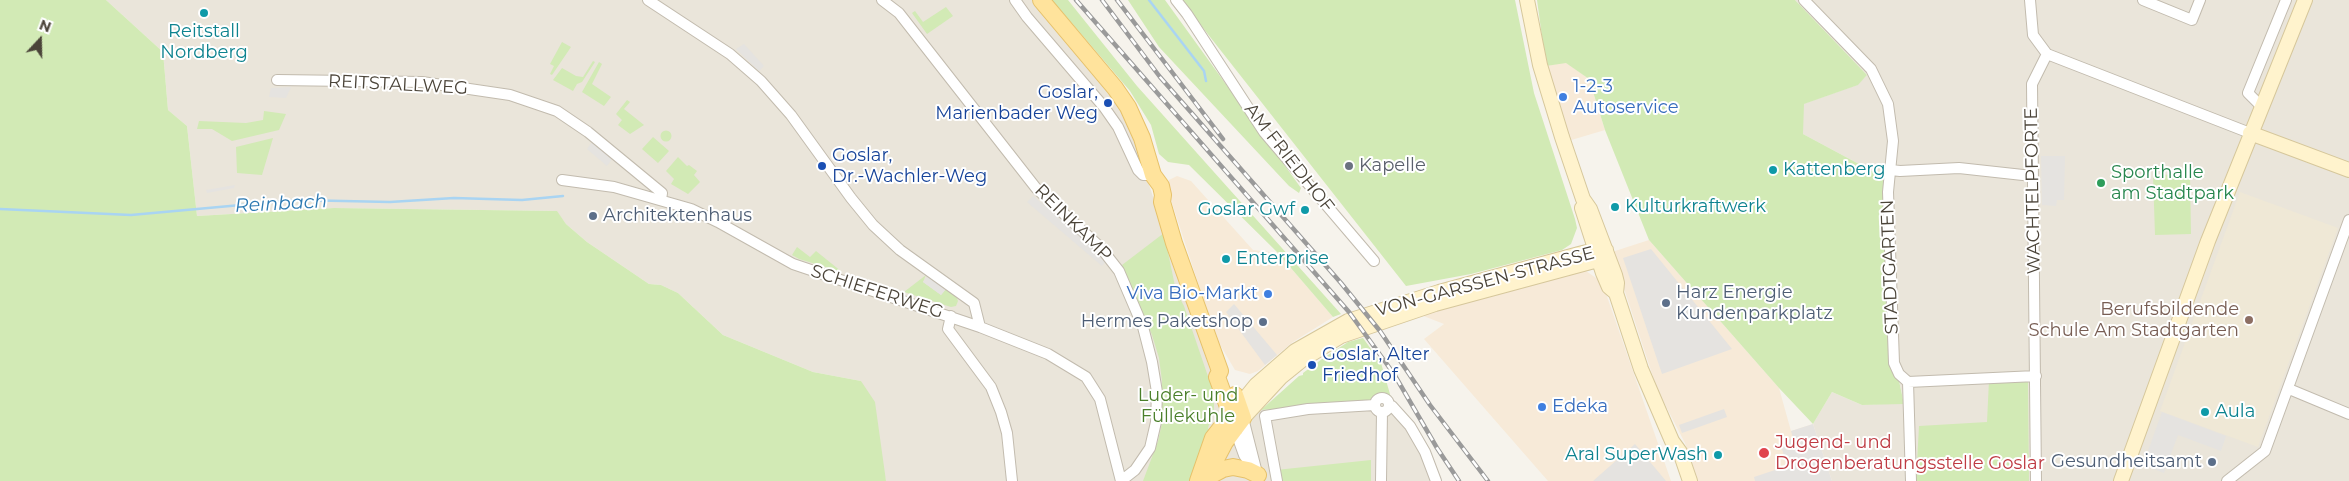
<!DOCTYPE html>
<meta charset="utf-8">
<style>
body{margin:0}
#map{position:relative;width:2349px;height:481px;overflow:hidden;background:#f6f3ec;font-family:Montserrat,sans-serif}
canvas{display:block}
.north{position:absolute;left:15px;top:15px;width:50px;height:50px;-webkit-text-stroke:4px #fff;paint-order:stroke;rotate:21deg;font-size:14px;font-weight:700;line-height:20px;text-align:center;color:#4b4439}
.north::after{content:'';display:block;margin:auto;width:18px;height:22px;background:#4b4439;clip-path:polygon(50% 0,100% 100%,50% 72%,0 100%)}
</style>
<div id="map">
<canvas width="2349" height="481"></canvas>
<div class="north">N</div>
</div>
<script>
const g = document.querySelector('canvas').getContext('2d');
g.lineJoin = 'round';
function fillPath(path, color) {
  g.fillStyle = color;
  g.fill(path, 'evenodd');
}
function shape(rows) {
  const path = new Path2D();
  for (const r of rows) {
    if (r.length === 3) {
      path.moveTo(r[0] + r[2], r[1]);
      path.arc(r[0], r[1], r[2], 0, 2 * Math.PI);
      continue;
    }
    path.moveTo(r[0], r[1]);
    for (let i = 2; i < r.length; i += 2) path.lineTo(r[i], r[i + 1]);
  }
  return path;
}
function strokePath(path, color, width, dash) {
  g.strokeStyle = color;
  g.lineWidth = width;
  g.lineCap = dash ? 'butt' : 'round';
  g.setLineDash(dash || []);
  g.stroke(path);
}
function drawText(font, color, halo, rows, align = 'center') {
  g.font = font + ' Montserrat,sans-serif';
  g.lineWidth = 4;
  g.setLineDash([]);
  g.textBaseline = 'middle';
  g.strokeStyle = halo;
  g.fillStyle = color;
  for (const [text, x, y, turn = 0] of rows) {
    g.save();
    g.translate(x, y);
    g.rotate((+turn || 0) * Math.PI / 180);
    g.textAlign = isNaN(turn) ? turn : align;
    if (halo) g.strokeText(text, 0, 0);
    g.fillText(text, 0, 0);
    g.restore();
  }
}
fillPath(shape([
 [106,0,1033,0,1116,102,1125,116,1133,136,1220,400,1261,410,1392,401,1416,426,1436,466,1440,481,886,481,861,381,813,372,723,335,678,293,661,285,649,284,587,242,566,224,556,211,334,208,197,216,187,126,168,110,163,52],
 [1795,0,2349,0,2349,481,1832,481,1813,424,1832,392,1862,405,1904,403,1896,367,1890,172,1872,171,1803,134,1803,104,1857,85,1867,75]
]), '#eae5da');
fillPath(shape([
 [1566,62,1589,79,1605,130,1568,141,1546,66],
 [1177,176,1191,181,1253,250,1278,253,1333,317,1293,342,1258,371,1250,374,1235,370,1216,338,1169,194,1169,180],
 [1649,240,1779,388,1791,431,1813,424,1832,481,1698,481,1685,443,1657,389,1612,252],
 [1583,269,1602,282,1671,481,1548,481,1424,339,1444,324,1421,315]
]), '#f7ead8');
fillPath(shape([
 [2240,192,2338,228,2258,447,2160,411]
]), '#efe8d6');
fillPath(shape([
 [0,0,106,0,163,52,168,110,187,126,197,216,334,208,557,211,566,224,587,242,649,284,661,285,678,293,723,335,813,372,861,381,875,402,886,481,0,481],
 [1052,0,1068,0,1137,86,1341,314,1333,317,1278,253,1189,165,1168,162,1159,154,1151,125,1130,91],
 [1128,0,1165,0,1301,188,1299,193,1289,186,1159,47],
 [1181,0,1515,0,1534,93,1575,219,1577,228,1571,244,1562,250,1471,274,1406,286],
 [1537,0,1795,0,1867,75,1858,85,1804,104,1803,134,1872,171,1890,172,1896,367,1904,404,1862,405,1832,392,1813,424,1779,388,1649,240,1605,130,1589,79,1566,63,1546,66],
 [946,7,953,16,927,34,912,13,915,11,923,22],
 [562,42,571,47,552,75,550,74,554,66,550,64],
 [593,61,595,62,582,82,577,84,573,91,553,80,562,68,576,76,583,77],
 [599,62,602,64,592,84,611,97,604,106,582,92],
 [627,100,630,102,624,109,644,125,630,134,618,125,622,120,616,114],
 [264,111,286,114,279,130,232,141,212,129,197,129,199,121,246,123,263,120],
 [666,136,5.5],
 [653,137,669,151,658,163,642,149],
 [273,138,262,175,237,173,236,147],
 [678,157,687,166,689,165,697,171,694,175,700,182,688,194,671,184,674,179,666,171],
 [2190,174,2191,234,2155,235,2153,175],
 [1164,233,1176,291,1184,306,1214,394,1214,409,1208,428,1210,433,1194,481,1143,481,1158,441,1162,423,1162,381,1159,358,1152,335,1122,265],
 [797,247,810,257,816,251,842,272,799,259,792,255],
 [926,275,923,282,941,295,946,289,956,296,958,301,956,306,951,307,904,292],
 [1363,338,1381,363,1392,401,1261,410,1299,376,1303,375,1303,373,1322,359,1348,342],
 [1989,380,2028,380,2029,481,1916,481,1919,426,1987,422],
 [1371,460,1371,481,1279,481,1276,470]
]), '#d2eab5');
fillPath(shape([
 [744,44,764,66,759,71,736,49],
 [291,87,286,98,269,97,271,88],
 [592,142,613,158,607,166,587,149],
 [2041,156,2065,156,2064,200,2057,200,2056,206,2042,205],
 [235,185,234,188,207,193,206,190],
 [1033,196,1108,259,1102,266,1027,202],
 [1651,249,1732,349,1662,374,1623,258],
 [928,276,946,289,941,295,923,282],
 [1234,304,1277,355,1265,365,1226,312],
 [1143,391,1151,391,1151,409,1145,409],
 [1724,409,1727,417,1682,433,1679,425],
 [2162,412,2226,436,2221,451,2178,435,2164,473,2143,465],
 [1813,424,1832,481,1755,481,1754,477,1787,466,1780,442,1793,438,1791,431],
 [1635,444,1666,481,1593,481]
]), '#e5e3e0');
strokePath(shape([
 [1149,0,1204,71,1206,81],
 [0,209,131,215,296,200,390,202,454,198,522,200,563,196]
]), '#a9d4f2', 2.5);
const street = shape([
 [648,0,730,54,761,81,791,115,851,198,873,225,900,250,974,303,980,327],
 [882,0,899,13,1036,188,1101,248,1119,271,1143,327,1152,362,1157,392,1156,422,1150,448,1135,470,1121,481],
 [1015,0,1027,17,1104,107,1118,127,1138,170,1143,175,1153,175],
 [1176,0,1187,14,1264,132,1374,261],
 [1804,0,1871,69,1888,104,1893,141,1888,192,1894,363,1899,374,1908,382,2036,376],
 [2030,0,2033,35,2047,54,2250,133],
 [2143,0,2192,20,2200,0],
 [277,80,422,82,510,95,557,111,588,132,662,193,661,200],
 [2261,106,2248,93,2286,0],
 [1891,170,1900,171,1959,168,2032,176],
 [562,180,614,187,691,209,718,222,793,264,980,327,1048,354,1086,377,1100,399,1121,481],
 [951,316,948,329,991,387,1001,412,1007,433,1012,481],
 [1908,382,1911,481],
 [2289,389,2349,414],
 [1382,405,7],
 [1389,406,1392,406,1410,426,1425,452,1436,481],
 [1243,418,1257,473],
 [1234,427,1244,455,1256,472],
 [1277,481,1265,416,1308,409,1375,405],
 [1381,481,1382,412],
 [2036,481,2032,84,2047,54],
 [2227,481,2265,451,2349,220]
]);
const secondary = shape([
 [1527,0,1540,65,1562,137,1583,199,1590,209,1615,275,1617,283,1616,293,1641,369,1672,441,1680,452,1690,481],
 [2250,133,2349,170],
 [1582,208,1603,273,1609,287,1616,293],
 [1233,413,1256,385,1295,351,1348,321,1439,292,1579,254,1595,250,1606,250],
 [1243,418,1281,377,1302,360,1341,336,1435,304,1598,260,1606,250],
 [2121,481,2208,241,2305,0]
]);
const primary = shape([
 [1041,0,1115,88,1128,107,1142,138,1153,175,1161,186,1163,195,1162,202,1174,243,1220,371,1217,377,1231,415,1213,438,1198,481],
 [1207,476,1225,442,1243,418,1235,395],
 [1206,478,1223,469,1233,467,1248,470,1258,475]
]);
strokePath(street, '#c2bbae', 12);
strokePath(secondary, '#d6c79b', 16);
strokePath(primary, '#e6c16a', 18);
strokePath(street, '#fff', 10);
strokePath(secondary, '#fff3cd', 14);
strokePath(primary, '#ffe39c', 16);
const rail = shape([
 [1076,0,1349,312,1394,374,1437,448,1459,481],
 [1102,0,1160,77,1341,283,1380,331,1430,405,1488,481],
 [1117,0,1223,139]
]);
strokePath(rail, '#9a9a9a', 4.5);
strokePath(rail, '#fff', 2.5, [8]);
for (const [x, y, r, color] of [
 [204,13,5,"#0f9aa8"],
 [1563,97,5,"#3f7fe0"],
 [1108,103,5,"#1a4fb4"],
 [822,166,5,"#1a4fb4"],
 [1349,166,5,"#6b7280"],
 [1773,170,5,"#0f9aa8"],
 [2101,183,5,"#2e9e5b"],
 [1615,207,5,"#0f9aa8"],
 [1305,210,5,"#0f9aa8"],
 [593,216,5,"#5c6f8a"],
 [1226,259,5,"#0f9aa8"],
 [1268,294,5,"#3f7fe0"],
 [1666,303,5,"#5c6f8a"],
 [2249,320,5,"#8d6e63"],
 [1263,322,5,"#5c6f8a"],
 [1312,365,5,"#1a4fb4"],
 [1542,407,5,"#3f7fe0"],
 [2205,412,5,"#0f9aa8"],
 [1764,453,6,"#e0444e"],
 [1718,455,5,"#0f9aa8"],
 [2212,462,5,"#5c6f8a"]
]) {
  const dot = new Path2D();
  dot.arc(x, y, r, 0, 2 * Math.PI);
  g.fillStyle = color;
  g.fill(dot);
  strokePath(dot, '#fff', 2);
}
drawText('18px', '#0d838f', '#fff', [
 ["Reitstall",204,32,"center"],
 ["Nordberg",204,53,"center"],
 ["Kattenberg",1783,170],
 ["Kulturkraftwerk",1625,207],
 ["Goslar Gwf",1295,210,"right"],
 ["Enterprise",1236,259],
 ["Aula",2215,412],
 ["Aral SuperWash",1708,455,"right"]
], 'left');
drawText('18px', '#4b4439', '#fff', [
 ["REITSTALLWEG",398,85,3],
 ["AM FRIEDHOF",1289,158,52],
 ["WACHTELPFORTE",2033,191,-91],
 ["REINKAMP",1073,223,45],
 ["STADTGARTEN",1890,267,-92],
 ["VON-GARSSEN-STRASSE",1485,282,-15],
 ["SCHIEFERWEG",877,292,18]
]);
drawText('18px', '#366cbe', '#fff', [
 ["1-2-3",1573,87],
 ["Autoservice",1573,108],
 ["Viva Bio-Markt",1258,294,"right"],
 ["Edeka",1552,407]
], 'left');
drawText('18px', '#164399', '#fff', [
 ["Goslar,",1098,93,"right"],
 ["Marienbader Weg",1098,114,"right"],
 ["Goslar,",832,156],
 ["Dr.-Wachler-Weg",832,177],
 ["Goslar, Alter",1322,355],
 ["Friedhof",1322,376]
], 'left');
drawText('18px', '#5b616d', '#fff', [
 ["Kapelle",1359,166]
], 'left');
drawText('18px', '#27864d', '#fff', [
 ["Sporthalle",2111,173],
 ["am Stadtpark",2111,194]
], 'left');
drawText('18px', '#4e5e75', '#fff', [
 ["Architektenhaus",603,216],
 ["Harz Energie",1676,293],
 ["Kundenparkplatz",1676,314],
 ["Hermes Paketshop",1253,322,"right"],
 ["Gesundheitsamt",2202,462,"right"]
], 'left');
drawText('18px', '#785e54', '#fff', [
 ["Berufsbildende",2239,310],
 ["Schule Am Stadtgarten",2239,331]
], 'right');
drawText('18px', '#4a7f2a', '#fff', [
 ["Luder- und",1188,396],
 ["Füllekuhle",1188,417]
]);
drawText('18px', '#be3a42', '#fff', [
 ["Jugend- und",1775,443],
 ["Drogenberatungsstelle Goslar",1775,464]
], 'left');
drawText('italic 19px', '#2e7ab2', '#fff', [
 ["Reinbach",281,204,-3]
]);
</script>
